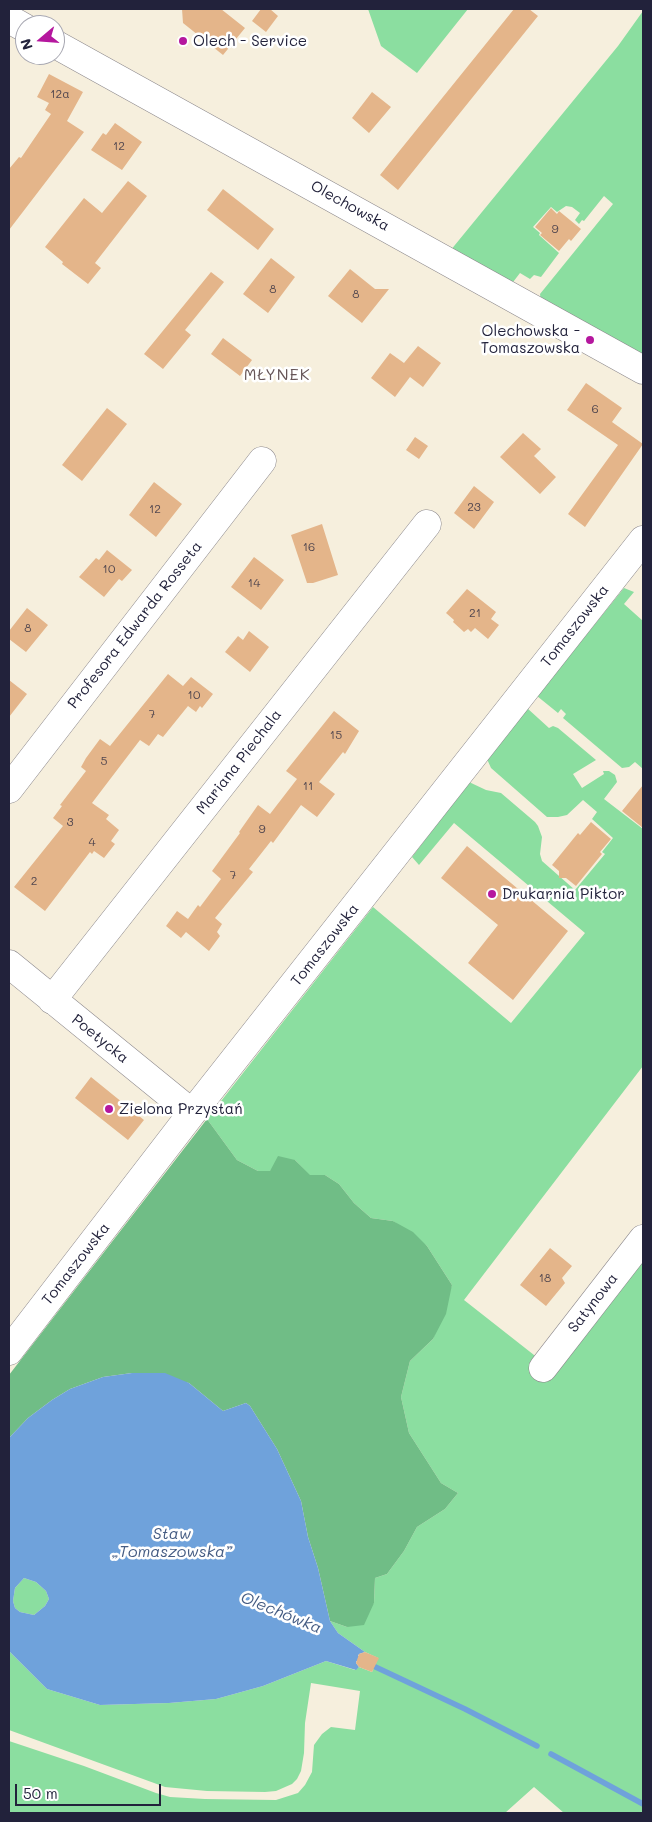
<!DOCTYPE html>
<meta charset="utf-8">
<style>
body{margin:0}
#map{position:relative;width:652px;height:1822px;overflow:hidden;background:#f6efdd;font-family:Mali,sans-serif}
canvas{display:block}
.frame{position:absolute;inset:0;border:10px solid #22223b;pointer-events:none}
.north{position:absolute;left:15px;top:15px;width:50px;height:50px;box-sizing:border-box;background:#fff;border:1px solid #a7a7b1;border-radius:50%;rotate:252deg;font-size:14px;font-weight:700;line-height:20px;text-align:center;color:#22223b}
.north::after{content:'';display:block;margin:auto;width:18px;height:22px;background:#b5179e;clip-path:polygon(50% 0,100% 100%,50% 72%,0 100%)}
.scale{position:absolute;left:15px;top:1784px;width:146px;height:22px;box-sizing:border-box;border:2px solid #22223b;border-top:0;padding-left:6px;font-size:15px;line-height:18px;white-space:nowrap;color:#22223b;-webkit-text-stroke:4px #fff;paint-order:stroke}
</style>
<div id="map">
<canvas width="652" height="1822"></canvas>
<div class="frame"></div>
<div class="north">N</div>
<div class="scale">50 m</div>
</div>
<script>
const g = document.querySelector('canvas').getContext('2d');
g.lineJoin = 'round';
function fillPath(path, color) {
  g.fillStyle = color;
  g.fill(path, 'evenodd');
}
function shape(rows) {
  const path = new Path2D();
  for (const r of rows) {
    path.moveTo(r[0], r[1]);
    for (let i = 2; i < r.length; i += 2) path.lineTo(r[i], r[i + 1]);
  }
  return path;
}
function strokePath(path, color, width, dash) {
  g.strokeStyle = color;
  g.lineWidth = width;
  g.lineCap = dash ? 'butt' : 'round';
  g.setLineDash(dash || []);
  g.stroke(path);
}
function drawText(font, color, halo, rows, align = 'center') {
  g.font = font + ' Mali,sans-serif';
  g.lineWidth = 5;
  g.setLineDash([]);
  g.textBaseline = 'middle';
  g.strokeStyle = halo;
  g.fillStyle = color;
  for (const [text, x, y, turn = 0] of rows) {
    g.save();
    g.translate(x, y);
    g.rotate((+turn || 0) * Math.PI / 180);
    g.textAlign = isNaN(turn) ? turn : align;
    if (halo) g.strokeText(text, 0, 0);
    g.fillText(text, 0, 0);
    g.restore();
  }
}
fillPath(shape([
 [368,9,468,9,417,73,381,46],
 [643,11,643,357,541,301,540,294,613,204,604,196,584,221,582,220,579,224,575,220,580,213,572,207,566,206,557,212,551,207,533,227,540,233,539,235,559,253,541,277,534,275,530,279,520,273,510,286,450,251,618,46],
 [624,588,634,592,624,604,643,621,643,769,635,762,629,767,622,768,563,718,566,714,561,709,558,713,537,696],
 [527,708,549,728,553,726,558,728,596,760,573,774,582,788,604,774,603,771,609,771,615,775,617,782,604,799,643,829,643,1066,464,1300,548,1366,643,1244,643,1813,564,1813,534,1787,505,1813,9,1813,9,1741,84,1766,156,1793,170,1797,205,1799,276,1800,298,1793,305,1785,312,1772,314,1745,322,1734,331,1727,355,1730,360,1691,311,1683,305,1723,304,1753,301,1771,297,1779,292,1784,276,1791,265,1792,207,1791,165,1787,9,1730,9,1651,47,1689,100,1705,169,1703,216,1699,263,1686,326,1661,355,1670,359,1667,372,1672,378,1658,365,1652,338,1633,330,1621,347,1627,374,1603,375,1578,387,1574,404,1551,417,1527,445,1509,458,1493,441,1483,409,1433,401,1397,410,1361,433,1339,452,1285,427,1246,393,1221,371,1218,354,1203,339,1184,325,1175,310,1176,295,1160,270,1171,258,1171,237,1160,207,1119,373,907,511,1023,585,933,454,823,419,865,412,857,469,782,486,790,501,793,535,822,538,826,542,837,540,854,542,861,575,890,605,854,602,852,613,838,592,819,597,812,583,800,567,815,558,817,547,817,491,768,487,759],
 [24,1578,36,1582,46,1591,49,1599,45,1606,34,1615,20,1612,15,1608,13,1601,15,1588]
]), '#8bdea0');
fillPath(shape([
 [207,1119,237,1160,258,1171,270,1171,278,1156,295,1160,310,1175,325,1175,339,1184,354,1203,371,1218,393,1221,413,1232,427,1246,452,1285,446,1314,433,1339,410,1361,401,1397,409,1433,441,1483,458,1493,445,1509,417,1527,404,1551,387,1574,375,1578,374,1603,364,1625,347,1627,330,1621,318,1568,308,1537,301,1501,277,1449,250,1406,246,1403,223,1411,189,1383,132,1373,103,1377,70,1389,52,1400,28,1418,9,1438,9,1375]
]), '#70bd86');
fillPath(shape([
 [132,1373,165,1373,189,1383,223,1411,246,1403,250,1406,277,1449,301,1501,308,1537,318,1568,330,1621,338,1633,365,1652,359,1654,357,1658,356,1663,359,1667,356,1670,326,1661,263,1686,216,1699,169,1703,100,1705,47,1689,9,1651,9,1438,28,1418,52,1400,70,1389,103,1377],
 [24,1578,36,1582,46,1591,49,1599,45,1606,34,1615,20,1612,15,1608,13,1601,15,1588]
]), '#6fa2db');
strokePath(shape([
 [350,1655,465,1709,537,1746],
 [551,1754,643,1804]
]), '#6fa2db', 5.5);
fillPath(shape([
 [182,9,221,9,245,28,223,55,183,23],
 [261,9,270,9,278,16,266,32,252,21],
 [514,9,529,9,538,16,398,190,380,175],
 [49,74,83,92,67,121,84,132,9,230,9,169,19,157,21,158,51,114,45,110,49,103,37,97],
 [372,92,391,107,369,133,352,118],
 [115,123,142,142,122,170,91,150,103,133,106,135],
 [128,181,147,196,95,263,101,268,88,284,62,264,63,262,45,247,84,198,102,213],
 [223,189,274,229,258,250,207,210],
 [551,208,557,214,559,211,581,229,571,241,569,239,559,251,540,235,542,233,535,227],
 [271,258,295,277,268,313,243,294],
 [350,269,375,289,389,289,362,323,328,296],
 [211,272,224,282,185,330,191,335,163,369,144,354],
 [223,338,252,360,240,376,211,354],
 [418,346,441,363,423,387,410,377,395,397,371,378,390,353,404,363],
 [586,383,622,408,612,422,643,444,585,527,568,514,618,445,567,410],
 [107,408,127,424,82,481,62,465],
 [523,433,541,449,534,456,556,477,540,494,500,457],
 [415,437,428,446,419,459,406,450],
 [154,482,182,504,156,537,129,515],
 [474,486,494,502,474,529,454,513],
 [322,524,338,575,313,583,307,583,291,535],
 [107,550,132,570,122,581,119,579,104,597,79,577,96,558,99,560],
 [254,557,284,580,261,610,231,587],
 [467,589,496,612,491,619,499,625,488,639,475,628,471,632,468,629,464,632,453,622,454,620,446,613],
 [27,608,48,625,26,652,9,639,9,631],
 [249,631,269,647,250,672,225,652,238,636,243,640],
 [168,674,183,686,191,677,213,694,202,708,200,706,196,712,188,706,163,737,158,734,149,746,140,740,111,778,92,803,109,815,106,819,119,830,111,841,115,844,104,858,94,851,92,854,90,852,45,911,14,887,63,826,53,818,62,806,60,805,86,771,81,767,86,758,100,739,110,746],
 [9,680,27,694,9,717],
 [334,711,359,731,345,754,343,752,319,782,335,794,317,817,301,805,273,843,271,841,249,869,253,872,215,918,222,924,217,932,220,936,209,951,186,932,181,938,166,926,177,911,188,919,198,905,200,907,221,879,212,871,240,833,239,832,258,805,270,814,297,779,286,771],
 [643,785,643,828,622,811],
 [591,822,611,839,600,852,602,854,576,886,566,878,559,878,559,871,552,865,578,833,580,835],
 [467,846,568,931,513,1000,468,963,498,925,441,878],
 [91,1077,144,1120,128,1140,75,1098],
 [550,1248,572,1266,562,1278,565,1283,546,1306,520,1285],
 [365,1652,379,1658,372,1672,359,1667,356,1663,359,1654]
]), '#e4b58a');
const minor = shape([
 [9,19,25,28],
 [55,44,643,370],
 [9,789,262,461],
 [9,964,192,1113],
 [52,1000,427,524],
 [9,1351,192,1113,643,540],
 [543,1368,643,1239]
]);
strokePath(minor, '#8c888c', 29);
strokePath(minor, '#fff', 28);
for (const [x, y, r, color] of [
 [183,41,5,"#b5179e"],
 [590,340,5,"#b5179e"],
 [492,894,5,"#b5179e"],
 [109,1109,5,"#b5179e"]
]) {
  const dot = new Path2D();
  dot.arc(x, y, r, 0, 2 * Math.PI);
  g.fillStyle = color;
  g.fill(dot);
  strokePath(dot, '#fff', 2);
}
drawText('12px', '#52474f', null, [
 ["12a",60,94],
 ["12",119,146],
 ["9",555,229],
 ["8",273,289],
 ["8",356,294],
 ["6",595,409],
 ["23",474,507],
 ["12",155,509],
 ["16",309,547],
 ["10",109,569],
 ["14",254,583],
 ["21",475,613],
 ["8",28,628],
 ["10",194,695],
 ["7",152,714],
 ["15",336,735],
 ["5",104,761],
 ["11",308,786],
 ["3",70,822],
 ["9",262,829],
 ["4",92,842],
 ["7",233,875],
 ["2",34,881],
 ["18",545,1278]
]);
drawText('15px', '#22223b', '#fff', [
 ["Olech - Service",193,41],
 ["Olechowska -",580,331,"right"],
 ["Tomaszowska",580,348,"right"],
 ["Drukarnia Piktor",502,894],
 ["Zielona Przystań",119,1109]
], 'left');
drawText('15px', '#22223b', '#fff', [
 ["Olechowska",350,206,29],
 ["Profesora Edwarda Rosseta",135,625,-52],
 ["Tomaszowska",575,626,-52],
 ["Mariana Piechala",239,762,-52],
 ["Tomaszowska",325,945,-52],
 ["Poetycka",100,1039,39],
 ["Tomaszowska",76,1264,-52],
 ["Satynowa",593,1303,-52]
]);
g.letterSpacing = '1px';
drawText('16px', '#665557', '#fff', [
 ["MŁYNEK",277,375]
]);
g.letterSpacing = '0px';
drawText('italic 16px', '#455c83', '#fff', [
 ["Staw",172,1534],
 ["„Tomaszowska”",172,1552],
 ["Olechówka",281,1613,22]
]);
</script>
